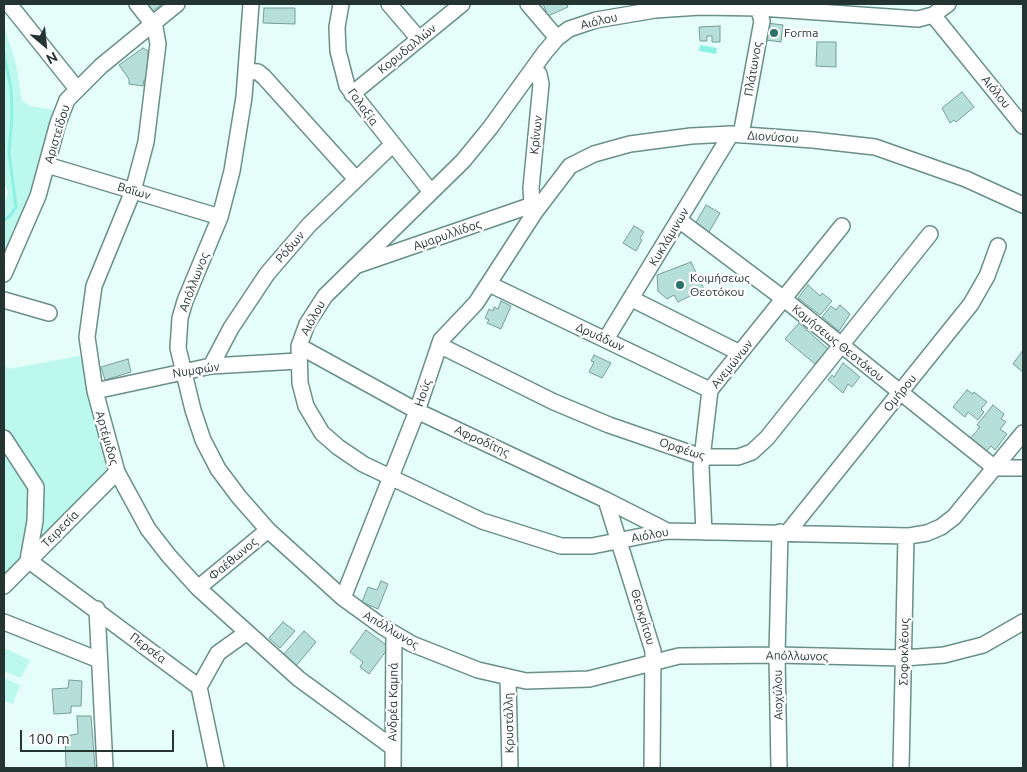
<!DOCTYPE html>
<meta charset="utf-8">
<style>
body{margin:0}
#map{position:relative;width:1027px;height:772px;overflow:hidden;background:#e6fefa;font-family:Ubuntu,sans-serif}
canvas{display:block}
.frame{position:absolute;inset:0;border:5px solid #243431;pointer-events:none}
.north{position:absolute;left:20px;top:20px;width:50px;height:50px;-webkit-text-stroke:4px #fff;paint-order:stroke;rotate:152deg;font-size:14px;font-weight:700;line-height:20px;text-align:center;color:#243431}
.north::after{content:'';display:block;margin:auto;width:18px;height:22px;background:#243431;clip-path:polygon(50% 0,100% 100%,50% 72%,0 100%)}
.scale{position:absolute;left:20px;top:730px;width:154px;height:22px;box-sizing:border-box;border:2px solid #243431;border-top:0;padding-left:6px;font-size:15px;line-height:18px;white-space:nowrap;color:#243431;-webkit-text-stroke:4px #fff;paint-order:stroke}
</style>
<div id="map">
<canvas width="1027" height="772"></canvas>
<div class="frame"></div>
<div class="north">N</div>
<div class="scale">100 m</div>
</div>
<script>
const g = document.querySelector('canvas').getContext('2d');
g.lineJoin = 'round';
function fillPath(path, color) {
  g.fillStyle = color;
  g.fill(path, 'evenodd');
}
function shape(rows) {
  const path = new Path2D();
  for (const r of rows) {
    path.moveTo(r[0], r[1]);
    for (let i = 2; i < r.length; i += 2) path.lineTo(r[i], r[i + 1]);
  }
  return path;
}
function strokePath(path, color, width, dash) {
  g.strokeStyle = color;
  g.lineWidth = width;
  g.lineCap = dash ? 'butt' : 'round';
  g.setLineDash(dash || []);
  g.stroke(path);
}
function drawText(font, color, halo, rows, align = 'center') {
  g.font = font + ' Ubuntu,sans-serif';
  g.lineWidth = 4.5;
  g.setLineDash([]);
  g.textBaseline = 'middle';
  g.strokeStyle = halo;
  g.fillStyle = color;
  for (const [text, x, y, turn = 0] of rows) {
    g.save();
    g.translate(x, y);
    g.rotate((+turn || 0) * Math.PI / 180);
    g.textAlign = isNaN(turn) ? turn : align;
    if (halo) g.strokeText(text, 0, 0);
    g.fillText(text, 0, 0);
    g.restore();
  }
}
fillPath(shape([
 [4,26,16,64,22,101,30,106,55,110,35,198,4,255,4,203,8,193,4,181],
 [84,355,84,377,88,399,109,470,39,541,42,505,4,431,4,365,9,369],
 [4,452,28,486,32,502,22,558,4,579],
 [4,648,30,660,21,678,4,671],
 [4,678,20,685,13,704,4,701]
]), '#bdf8ee');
fillPath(shape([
 [700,45,717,48,716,54,699,51]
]), '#8af1e3');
strokePath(shape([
 [4,55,11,88,12,117,9,152,16,207,10,216,4,220]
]), '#8af1e3', 3);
const building = shape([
 [147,4,162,4,153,11,147,4],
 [543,4,567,4,568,7,548,16,543,4],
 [264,8,295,8,295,24,263,23,264,8],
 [767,23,783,25,781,42,766,40,767,23],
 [720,26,720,42,712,42,712,36,707,36,707,41,700,41,699,27,720,26],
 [817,42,836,42,836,67,816,66,817,42],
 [143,48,148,51,147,81,144,80,143,86,129,84,129,79,119,65,143,48],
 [962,92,974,107,956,122,954,120,950,123,942,108,962,92],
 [706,205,720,213,709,232,695,224,706,205],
 [634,226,644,232,640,238,642,240,636,251,623,243,634,226],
 [691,262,704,289,678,302,674,295,667,299,658,291,657,275,691,262],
 [808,285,820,296,822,293,832,301,820,315,798,298,808,285],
 [501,301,511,306,501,329,487,323,489,320,485,318,489,309,493,311,494,307,498,309,501,301],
 [840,305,850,314,839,331,822,317,831,306,836,310,840,305],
 [799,323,828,349,815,364,785,339,799,323],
 [1023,350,1023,372,1013,364,1023,350],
 [594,355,611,363,602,378,589,372,594,362,591,361,594,355],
 [128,359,131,372,105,380,101,367,128,359],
 [843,363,860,377,852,387,848,384,843,393,828,380,832,375,834,377,843,363],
 [967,390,973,394,974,392,987,402,981,409,984,412,978,420,968,412,965,417,953,407,967,390],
 [993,405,1004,414,1001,419,1006,422,1000,429,1007,434,995,450,991,446,985,453,969,440,980,427,977,425,993,405],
 [381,581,388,584,378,609,362,602,368,587,377,590,381,581],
 [283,622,295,631,280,648,269,638,283,622],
 [366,630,389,647,369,674,360,667,363,662,350,652,366,630],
 [304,631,316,642,296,666,283,655,304,631],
 [69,680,82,681,81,706,71,706,71,713,54,714,52,689,68,688,69,680],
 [77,716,91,716,95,768,66,768,65,736,78,734,77,716]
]);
fillPath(building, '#b7dfd9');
strokePath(building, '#779d97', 1);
const minor = shape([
 [9,4,77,89],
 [137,4,155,27,158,44,146,142,133,191,94,286,87,337,95,391,117,472,148,529,169,556,198,588,299,679,392,747],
 [251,4,244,97,232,171,220,217,185,301,180,318,178,348,193,410,203,440,218,469,239,497,268,530,343,598,383,627,412,644,478,670,526,681,589,679,679,656,777,655,904,658,944,655,983,645,1023,622],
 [341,4,337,27,338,51,347,86,431,192],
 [389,4,419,39],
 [528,4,557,38],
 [948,4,933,15,918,19,760,8,700,7,655,10,596,20,569,29,557,38,545,52,490,128,463,161,325,296,307,324,299,346,300,383,306,406,322,433,338,447,363,464,482,521,561,546,592,546,667,531,909,536,927,533,941,527,954,517,1023,433],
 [933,15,1023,126],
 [246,71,258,72,264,77,356,179],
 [352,94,462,4],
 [741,135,762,21,757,4],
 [47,165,220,217],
 [532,205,531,188,541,84,539,74,533,69],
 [679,220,784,299,995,468,1023,468],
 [358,265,532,205,537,209],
 [4,274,38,196,58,123,67,100,101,66,177,4],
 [489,284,710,390],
 [632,299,740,353],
 [4,300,49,313],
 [606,339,731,134],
 [439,345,554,402,609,425,702,457,738,457,752,452,767,438,930,234],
 [299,346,417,411,606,500,667,531],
 [211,366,231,328,267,274,309,225,392,145],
 [95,391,211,366,298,361],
 [4,438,36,487,35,521,28,560,199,687],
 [606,500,653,651,652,768],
 [704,532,701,467,710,390,842,226],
 [788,532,971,304,987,276,998,246],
 [4,586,117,472],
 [198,588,268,530],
 [343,598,417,411,441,340,476,303,535,212,570,166,594,154,630,144,691,136,731,134,813,140,875,147,966,179,1023,205],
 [97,609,105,768],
 [4,622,99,660],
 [508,678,510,768],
 [216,768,199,687,218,653,246,633],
 [393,768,394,635],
 [779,768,777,655,780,532],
 [901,768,906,536]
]);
strokePath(minor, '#698f89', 18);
strokePath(minor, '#fff', 15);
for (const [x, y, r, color] of [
 [774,33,5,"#2a7168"],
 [680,285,5,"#2a7168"]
]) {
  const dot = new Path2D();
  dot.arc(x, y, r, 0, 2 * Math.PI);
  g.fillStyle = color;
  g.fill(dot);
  strokePath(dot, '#fff', 2);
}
drawText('12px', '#243431', '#fff', [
 ["Αιόλου",599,21,-13],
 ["Κορυδαλλών",407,49,-39],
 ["Πλάτωνος",753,69,-80],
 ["Αιόλου",996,92,51],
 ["Γαλαξία",363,107,54],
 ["Αριστείδου",57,134,-73],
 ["Κρίνων",536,135,-84],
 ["Διονύσου",773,137,4],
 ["Βαΐων",134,191,17],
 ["Αμαρυλλίδος",447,235,-19],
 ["Κυκλάμινων",669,237,-59],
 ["Ρόδων",290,247,-49],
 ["Απόλλωνος",194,282,-69],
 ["Αιόλου",313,318,-61],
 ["Δρυάδων",600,337,25],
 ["Κομήσεως Θεοτόκου",838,343,39],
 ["Ανεμώνων",732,364,-51],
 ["Νυμφών",196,370,-9],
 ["Ηούς",423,393,-71],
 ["Ομήρου",900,393,-51],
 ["Αρτέμιδος",107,438,74],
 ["Αφροδίτης",482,441,25],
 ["Ορφέως",682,449,18],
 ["Tειρεσία",60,529,-45],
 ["Αιόλου",650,535,-10],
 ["Φαέθωνος",233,559,-40],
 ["Θεοκρίτου",643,617,73],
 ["Απόλλωνος",391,630,31],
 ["Περσέα",148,648,37],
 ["Σοφοκλέους",904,652,-89],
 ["Απόλλωνος",797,656,1],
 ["Αιοχύλου",778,695,-91],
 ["Ανδρέα Καμπά",393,702,-89],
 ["Κρυστάλλη",509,723,-91]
]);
drawText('12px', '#243431', '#fff', [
 ["Forma",784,33],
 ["Κοιμήσεως",690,278],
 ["Θεοτόκου",690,292]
], 'left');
</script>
